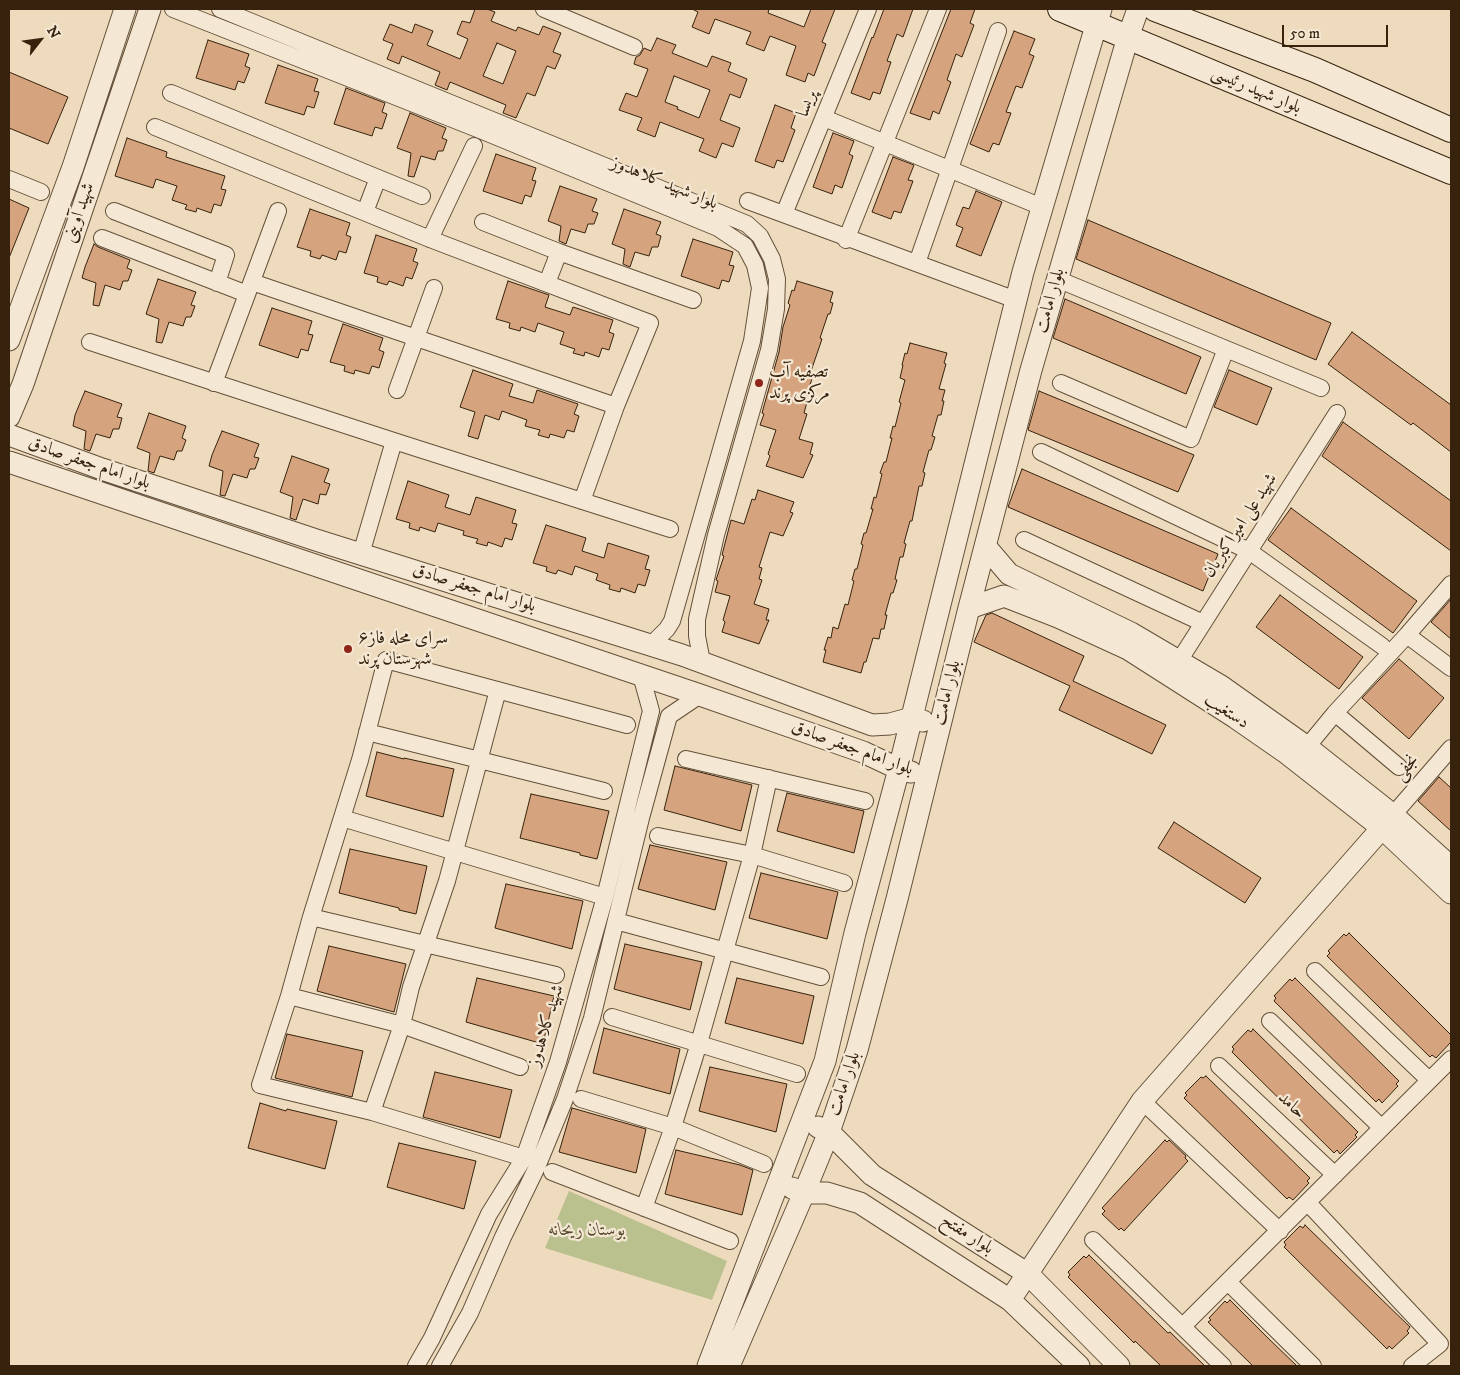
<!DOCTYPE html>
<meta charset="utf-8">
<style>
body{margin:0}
#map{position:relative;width:1460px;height:1375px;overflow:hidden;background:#eedbbd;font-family:"IM FELL DW Pica",serif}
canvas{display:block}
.frame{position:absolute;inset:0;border:10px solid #36220d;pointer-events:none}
.north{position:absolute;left:15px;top:15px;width:50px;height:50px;-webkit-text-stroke:4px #f4e8d4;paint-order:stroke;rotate:60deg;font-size:14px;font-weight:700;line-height:20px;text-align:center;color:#36220d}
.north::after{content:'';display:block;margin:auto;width:18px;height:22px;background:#36220d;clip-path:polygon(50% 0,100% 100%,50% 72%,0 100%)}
.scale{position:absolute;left:1282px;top:25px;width:106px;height:22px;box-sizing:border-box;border:2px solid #36220d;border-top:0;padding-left:6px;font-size:15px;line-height:18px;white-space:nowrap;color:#36220d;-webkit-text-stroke:4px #f4e8d4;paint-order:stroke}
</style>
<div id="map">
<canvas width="1460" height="1375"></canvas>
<div class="frame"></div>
<div class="north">N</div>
<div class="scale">50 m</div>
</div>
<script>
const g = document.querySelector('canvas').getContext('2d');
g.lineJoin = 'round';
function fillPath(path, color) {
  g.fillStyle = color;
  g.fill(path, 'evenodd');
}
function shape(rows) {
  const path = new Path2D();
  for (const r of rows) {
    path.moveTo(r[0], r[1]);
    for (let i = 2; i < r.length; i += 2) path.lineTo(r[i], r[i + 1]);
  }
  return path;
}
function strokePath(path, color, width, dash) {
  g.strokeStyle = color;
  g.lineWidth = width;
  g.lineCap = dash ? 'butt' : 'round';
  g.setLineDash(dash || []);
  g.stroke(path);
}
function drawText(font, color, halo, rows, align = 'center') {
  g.font = font + ' "IM FELL DW Pica",Amiri,serif';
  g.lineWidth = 4.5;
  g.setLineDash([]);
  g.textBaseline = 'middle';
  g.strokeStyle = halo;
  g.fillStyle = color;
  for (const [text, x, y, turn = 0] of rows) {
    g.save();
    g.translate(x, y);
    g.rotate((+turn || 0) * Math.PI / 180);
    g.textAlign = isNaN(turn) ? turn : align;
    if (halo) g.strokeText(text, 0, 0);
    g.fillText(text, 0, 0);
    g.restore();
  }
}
fillPath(shape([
 [569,1191,727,1261,712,1300,545,1248]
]), '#bbc08f');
const building = shape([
 [475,9,487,9,495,12,491,21,516,31,518,27,539,35,543,26,561,33,553,52,561,55,555,69,547,66,535,96,527,93,516,118,503,113,506,105,450,82,447,90,435,85,440,72,402,56,399,64,387,59,393,44,383,40,390,24,412,33,415,24,433,31,427,45,460,59,468,39,457,34,462,21,470,23,475,9],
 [497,43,516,51,503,84,483,76,497,43],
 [692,9,769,9,768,13,804,27,811,9,835,9,822,42,826,44,814,76,808,73,805,82,786,75,796,46,770,36,764,51,746,44,751,32,715,19,709,34,692,27,698,12,692,9],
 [884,9,913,9,903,37,897,34,887,61,891,62,880,94,873,92,870,100,851,93,872,37,873,38,884,9],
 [951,9,975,9,970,23,974,25,962,57,956,54,947,80,951,82,939,114,933,111,930,120,910,113,951,9],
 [1014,31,1035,39,1029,54,1034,56,1022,88,1016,86,1006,112,1011,113,999,145,993,143,989,152,970,144,1014,31],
 [657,38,676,45,672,53,707,67,712,56,731,63,728,71,747,79,740,98,730,94,720,120,740,128,733,147,722,143,716,158,699,151,704,139,660,122,655,137,637,130,642,118,619,110,626,93,637,97,648,69,634,64,636,57,640,55,644,48,651,51,657,38],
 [674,76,710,90,699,118,677,109,678,107,665,102,674,76],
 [208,40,249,54,245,66,250,68,244,83,238,81,235,90,196,78,208,40],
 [278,65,318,79,314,91,319,92,314,108,307,106,304,115,265,103,278,65],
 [9,72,68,97,48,144,9,128,9,72],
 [346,88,385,103,382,112,387,114,382,129,375,127,372,136,334,124,346,88],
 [775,105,796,113,791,128,795,130,783,162,777,160,774,168,755,161,775,105],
 [410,113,446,128,442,138,447,140,443,151,438,151,435,160,421,156,414,177,408,176,411,153,397,148,410,113],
 [833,133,854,141,849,154,853,156,842,188,835,185,832,194,813,187,833,133],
 [127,138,167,152,166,157,225,176,221,189,226,190,221,206,214,204,211,213,197,208,196,212,185,209,187,205,172,200,177,186,156,179,153,188,115,176,127,138],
 [496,154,536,168,532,180,536,181,531,197,525,195,522,204,483,191,496,154],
 [893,157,914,165,908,180,913,181,901,213,894,211,891,219,872,212,893,157],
 [560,186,597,199,592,211,598,213,594,224,588,224,585,233,571,229,566,244,559,241,561,226,548,221,560,186],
 [976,191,1002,202,981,256,956,246,963,228,956,225,963,207,969,209,976,191],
 [9,199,29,208,9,258,9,199],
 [310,209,350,223,346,235,351,237,346,253,339,251,336,260,322,255,320,259,310,256,311,251,297,247,310,209],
 [624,209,661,222,656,234,661,236,658,247,652,247,649,256,635,252,630,267,623,264,625,249,612,244,624,209],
 [1088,220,1331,323,1316,360,1076,259,1088,220],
 [376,235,417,249,413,261,418,263,412,279,406,277,403,286,389,281,387,285,377,282,378,277,364,273,376,235],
 [693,239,733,252,729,265,734,266,729,282,722,280,719,289,681,276,693,239],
 [94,244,98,247,130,260,127,268,132,270,128,281,123,281,120,290,105,285,99,306,93,305,96,283,82,278,85,267,94,244],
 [158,279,196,292,191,305,195,306,191,317,186,317,183,326,169,322,162,343,156,342,159,319,146,314,158,279],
 [508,281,549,295,545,307,570,315,573,307,613,320,609,332,614,334,609,350,602,348,599,357,585,352,584,356,573,353,575,349,560,344,564,332,538,323,535,332,521,327,520,331,509,328,510,323,496,319,508,281],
 [797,281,833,292,830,302,833,303,830,314,828,314,820,338,822,339,810,374,813,375,805,402,807,402,804,413,807,414,799,439,813,443,810,454,813,455,803,478,766,466,770,456,768,454,776,430,760,425,764,414,762,413,769,388,779,352,783,327,790,305,788,303,792,290,794,291,797,281],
 [1065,299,1201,357,1186,394,1053,338,1065,299],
 [272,308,312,321,308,334,313,335,308,351,301,349,298,358,259,345,272,308],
 [343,324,383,338,379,350,384,352,379,368,372,366,369,374,355,370,354,374,344,371,345,366,330,362,343,324],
 [1352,332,1451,405,1451,452,1413,423,1411,425,1328,364,1352,332],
 [910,343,947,353,944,363,946,364,939,389,945,390,942,401,944,401,941,415,938,415,932,436,935,437,931,450,929,450,923,472,925,473,922,486,919,486,912,521,910,521,904,543,906,544,903,557,900,557,895,579,897,580,893,593,891,593,885,615,887,615,884,629,881,629,879,639,873,638,866,662,864,662,861,673,823,662,826,650,824,650,828,637,831,638,833,627,838,629,845,604,848,605,854,581,852,580,855,569,857,569,863,545,861,544,864,533,866,533,873,509,871,509,874,497,876,498,882,474,880,473,884,462,886,462,892,438,890,438,893,426,895,427,901,403,899,402,905,380,900,378,903,365,902,365,905,353,907,354,910,343],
 [473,370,513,384,509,396,533,403,537,390,578,404,574,414,579,416,574,432,567,430,564,438,550,434,549,438,538,435,540,430,525,426,527,420,502,411,499,420,485,415,478,439,468,436,475,412,460,407,473,370],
 [1229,370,1272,388,1257,425,1214,407,1229,370],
 [85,391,122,404,117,417,122,418,119,429,113,429,110,438,96,434,90,451,84,449,86,431,73,426,75,415,85,391],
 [1039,391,1194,455,1178,492,1028,430,1039,391],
 [149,413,186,426,182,438,186,440,182,451,177,451,174,460,160,456,154,473,148,471,150,453,137,448,149,413],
 [1343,422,1451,501,1451,551,1322,456,1343,422],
 [222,431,259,444,254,457,259,458,255,469,250,469,247,478,233,474,225,496,220,495,223,471,209,466,212,455,222,431],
 [292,456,329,469,324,482,330,484,326,495,320,494,318,504,303,499,296,520,290,518,293,497,280,492,292,456],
 [1022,469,1218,554,1203,591,1008,507,1022,469],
 [408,481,449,495,445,507,470,515,476,497,516,510,512,523,517,524,512,540,505,538,502,547,488,542,487,546,476,543,478,539,463,535,464,531,438,523,435,532,420,527,419,531,409,528,410,523,396,519,408,481],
 [758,490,794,502,790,512,793,513,783,536,770,532,759,567,762,568,759,579,762,580,754,604,769,609,766,620,769,620,759,644,722,632,725,622,723,620,730,596,715,592,718,581,716,580,724,556,722,555,731,520,744,524,752,499,755,500,758,490],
 [1291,508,1417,601,1393,633,1268,540,1291,508],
 [546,525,586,538,582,551,604,558,608,543,649,556,645,569,650,570,645,586,638,584,635,593,621,588,620,592,609,589,610,585,596,580,598,574,575,566,572,575,558,570,556,574,546,571,547,567,533,563,546,525],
 [1280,595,1363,657,1339,689,1256,627,1280,595],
 [1451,599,1451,639,1431,622,1451,599],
 [992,613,1084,656,1073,681,1166,725,1152,754,1059,710,1070,686,974,642,986,615,992,613],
 [1399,659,1444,698,1409,739,1362,698,1399,659],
 [377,752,404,759,404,758,454,769,443,817,366,796,377,752],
 [675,766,752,785,741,831,664,810,675,766],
 [1439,777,1451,788,1451,831,1418,801,1439,777],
 [787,793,864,811,854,853,777,831,787,793],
 [531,794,609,811,597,859,580,855,580,853,520,838,531,794],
 [1174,822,1261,878,1245,903,1158,848,1174,822],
 [650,845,727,862,715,910,638,889,650,845],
 [350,849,427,866,416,914,399,910,399,908,339,893,350,849],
 [761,873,838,892,827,939,749,918,761,873],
 [506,884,583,901,572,949,495,928,506,884],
 [1349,933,1451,1035,1451,1042,1436,1058,1432,1055,1430,1057,1327,956,1330,953,1328,951,1344,934,1346,936,1349,933],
 [625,944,702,962,690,1010,614,989,625,944],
 [329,946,406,964,394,1012,317,991,329,946],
 [477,978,554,996,543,1044,466,1022,477,978],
 [737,978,814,996,803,1044,725,1023,737,978],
 [1295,978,1399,1081,1396,1084,1398,1086,1382,1103,1379,1099,1376,1102,1274,1001,1276,998,1274,996,1290,979,1292,981,1295,978],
 [604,1028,680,1049,670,1094,593,1073,604,1028],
 [1253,1029,1358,1132,1355,1135,1357,1137,1340,1154,1337,1150,1334,1153,1232,1052,1234,1049,1232,1047,1248,1030,1251,1032,1253,1029],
 [287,1034,363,1051,352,1097,275,1078,287,1034],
 [710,1067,787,1084,776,1132,699,1111,710,1067],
 [435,1072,512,1090,500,1138,423,1117,435,1072],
 [1206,1076,1310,1178,1307,1181,1309,1183,1293,1200,1289,1197,1287,1199,1184,1098,1187,1095,1185,1093,1201,1077,1203,1078,1206,1076],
 [260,1103,286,1111,287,1109,337,1121,325,1169,248,1148,260,1103],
 [572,1108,646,1129,636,1173,559,1152,572,1108],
 [1165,1140,1167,1142,1169,1140,1186,1156,1185,1158,1188,1161,1124,1231,1121,1228,1119,1230,1102,1214,1105,1211,1102,1208,1165,1140],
 [399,1143,476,1161,464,1209,387,1187,399,1143],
 [676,1150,740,1165,753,1170,742,1215,665,1194,676,1150],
 [1305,1225,1410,1327,1407,1331,1409,1333,1392,1349,1389,1346,1387,1349,1284,1247,1286,1245,1284,1242,1300,1226,1303,1228,1305,1225],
 [1089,1255,1168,1333,1170,1332,1205,1366,1161,1366,1135,1341,1134,1343,1068,1277,1070,1275,1068,1272,1084,1256,1086,1258,1089,1255],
 [1230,1300,1268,1338,1297,1366,1253,1366,1208,1322,1211,1320,1209,1318,1225,1301,1227,1303,1230,1300]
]);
fillPath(building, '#d5a47e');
strokePath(building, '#36220d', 1);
const minor = shape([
 [173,9,480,130,718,228,745,246,755,265,760,288,752,341,672,621,667,629,651,645],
 [220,9,747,224,760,236,772,259,777,279,776,309,769,350,716,535,697,619,697,636,702,662],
 [544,9,634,47],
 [171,93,422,196],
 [824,118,1042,207],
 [155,127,430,239,650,323,616,406,582,501],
 [9,179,41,192],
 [748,201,1016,300],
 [114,211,226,255,217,283],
 [365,212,378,178],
 [784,214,868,9],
 [483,222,559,252,693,300],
 [102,238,247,294],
 [430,239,474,146],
 [846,240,938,9],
 [917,263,998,31],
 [1057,279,1226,349],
 [252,282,616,406],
 [547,283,559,252],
 [90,342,394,441],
 [214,383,278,211],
 [1061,383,1191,439,1226,349,1321,388],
 [397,390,434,288],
 [1041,452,1249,551,1382,646],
 [1024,540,1203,623],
 [361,554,394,441,670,529],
 [1407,635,1451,668],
 [1179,661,1337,413],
 [1335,713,1399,767],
 [367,732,604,791],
 [1307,747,1335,713,1407,635,1451,584],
 [686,759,865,801],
 [1393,815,1451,748],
 [342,818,605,897],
 [658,836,752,855,844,883],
 [311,917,556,975],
 [616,921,821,977],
 [1315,971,1429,1080],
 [289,996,402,1025,520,1067],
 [612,1017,797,1074],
 [1270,1021,1382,1128],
 [1219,1066,1335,1175],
 [581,1099,673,1127,764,1164],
 [1142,1101,1280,1231],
 [372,1112,402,1025,411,987,447,881,498,690],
 [524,1158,372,1112,260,1085,289,996,311,917,360,760,386,660,627,725],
 [552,1172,730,1241],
 [1308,1203,1440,1344,1412,1366],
 [644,1208,673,1127,699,1043,752,855,769,778],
 [1093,1240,1223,1366],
 [1228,1282,1313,1366],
 [1183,1326,1451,1059],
 [416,1366,432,1338,489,1214,524,1158,558,1062,605,897,651,711,641,675],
 [440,1366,470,1313,503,1237,537,1167,565,1099,592,1018,641,818,669,716,700,695]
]);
const tertiary = shape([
 [9,340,73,167,125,9],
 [9,417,23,384,150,9],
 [9,435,102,469,316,540,682,655,872,725,890,724,912,718,923,721],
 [9,462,700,695,863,752,899,769,911,772],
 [986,547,1009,574,1131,633,1221,686,1307,747,1393,815,1451,867],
 [969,608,1004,596,1058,617,1128,649,1236,718,1285,752,1382,828,1451,893],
 [818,1127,829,1132,872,1175,1028,1274,1119,1366],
 [792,1188,804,1193,827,1193,860,1203,1010,1300,1079,1366],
 [1010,1300,1142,1101,1382,828,1393,815],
 [708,1366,825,1061,855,933,899,769,1023,272,1101,9],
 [729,1366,804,1193,829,1132,857,1050,897,899,969,608,1031,370,1128,37,1138,9]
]);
const secondary = shape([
 [1060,9,1451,172],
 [1155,9,1315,70,1451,130]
]);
strokePath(minor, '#645039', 18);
strokePath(tertiary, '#645039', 23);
strokePath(secondary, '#36220d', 26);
strokePath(minor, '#f4e8d4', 16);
strokePath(tertiary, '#f4e8d4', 21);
strokePath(secondary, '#f4e8d4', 24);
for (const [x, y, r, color] of [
 [759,383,5,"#8f2418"],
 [348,649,5,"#8f2418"]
]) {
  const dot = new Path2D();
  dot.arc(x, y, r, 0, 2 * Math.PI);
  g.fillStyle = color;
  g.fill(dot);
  strokePath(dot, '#f4e8d4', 2);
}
drawText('18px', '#36220d', '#f4e8d4', [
 ["بلوار شهید رئیسی",1256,91,23],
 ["پریسا",808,104,-68],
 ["بلوار شهید کلاهدوز",664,184,22],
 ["شهید آوینی",80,213,-71],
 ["بلوار امامت",1051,301,-74],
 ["بلوار امام جعفر صادق",89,464,19],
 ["شهید علی امیراکبریان",1241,526,-57],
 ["بلوار امام جعفر صادق",474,589,17],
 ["بلوار امامت",948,693,-76],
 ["دستغیب",1226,712,33],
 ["بلوار امام جعفر صادق",852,749,20],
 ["نجفی",1407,768,-49],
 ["شهید کلاهدوز",547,1026,-73],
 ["بلوار امامت",845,1084,-71],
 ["حامد",1291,1106,43],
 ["بلوار مفتح",967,1235,33]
]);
drawText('18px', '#36220d', '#f4e8d4', [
 ["تصفیه آب",769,373],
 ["مرکزی پرند",769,394],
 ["سرای محله فاز۶",358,639],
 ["شهرستان پرند",358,660]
], 'left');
drawText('italic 18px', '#574a2e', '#f4e8d4', [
 ["بوستان ریحانه",587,1231]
]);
</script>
